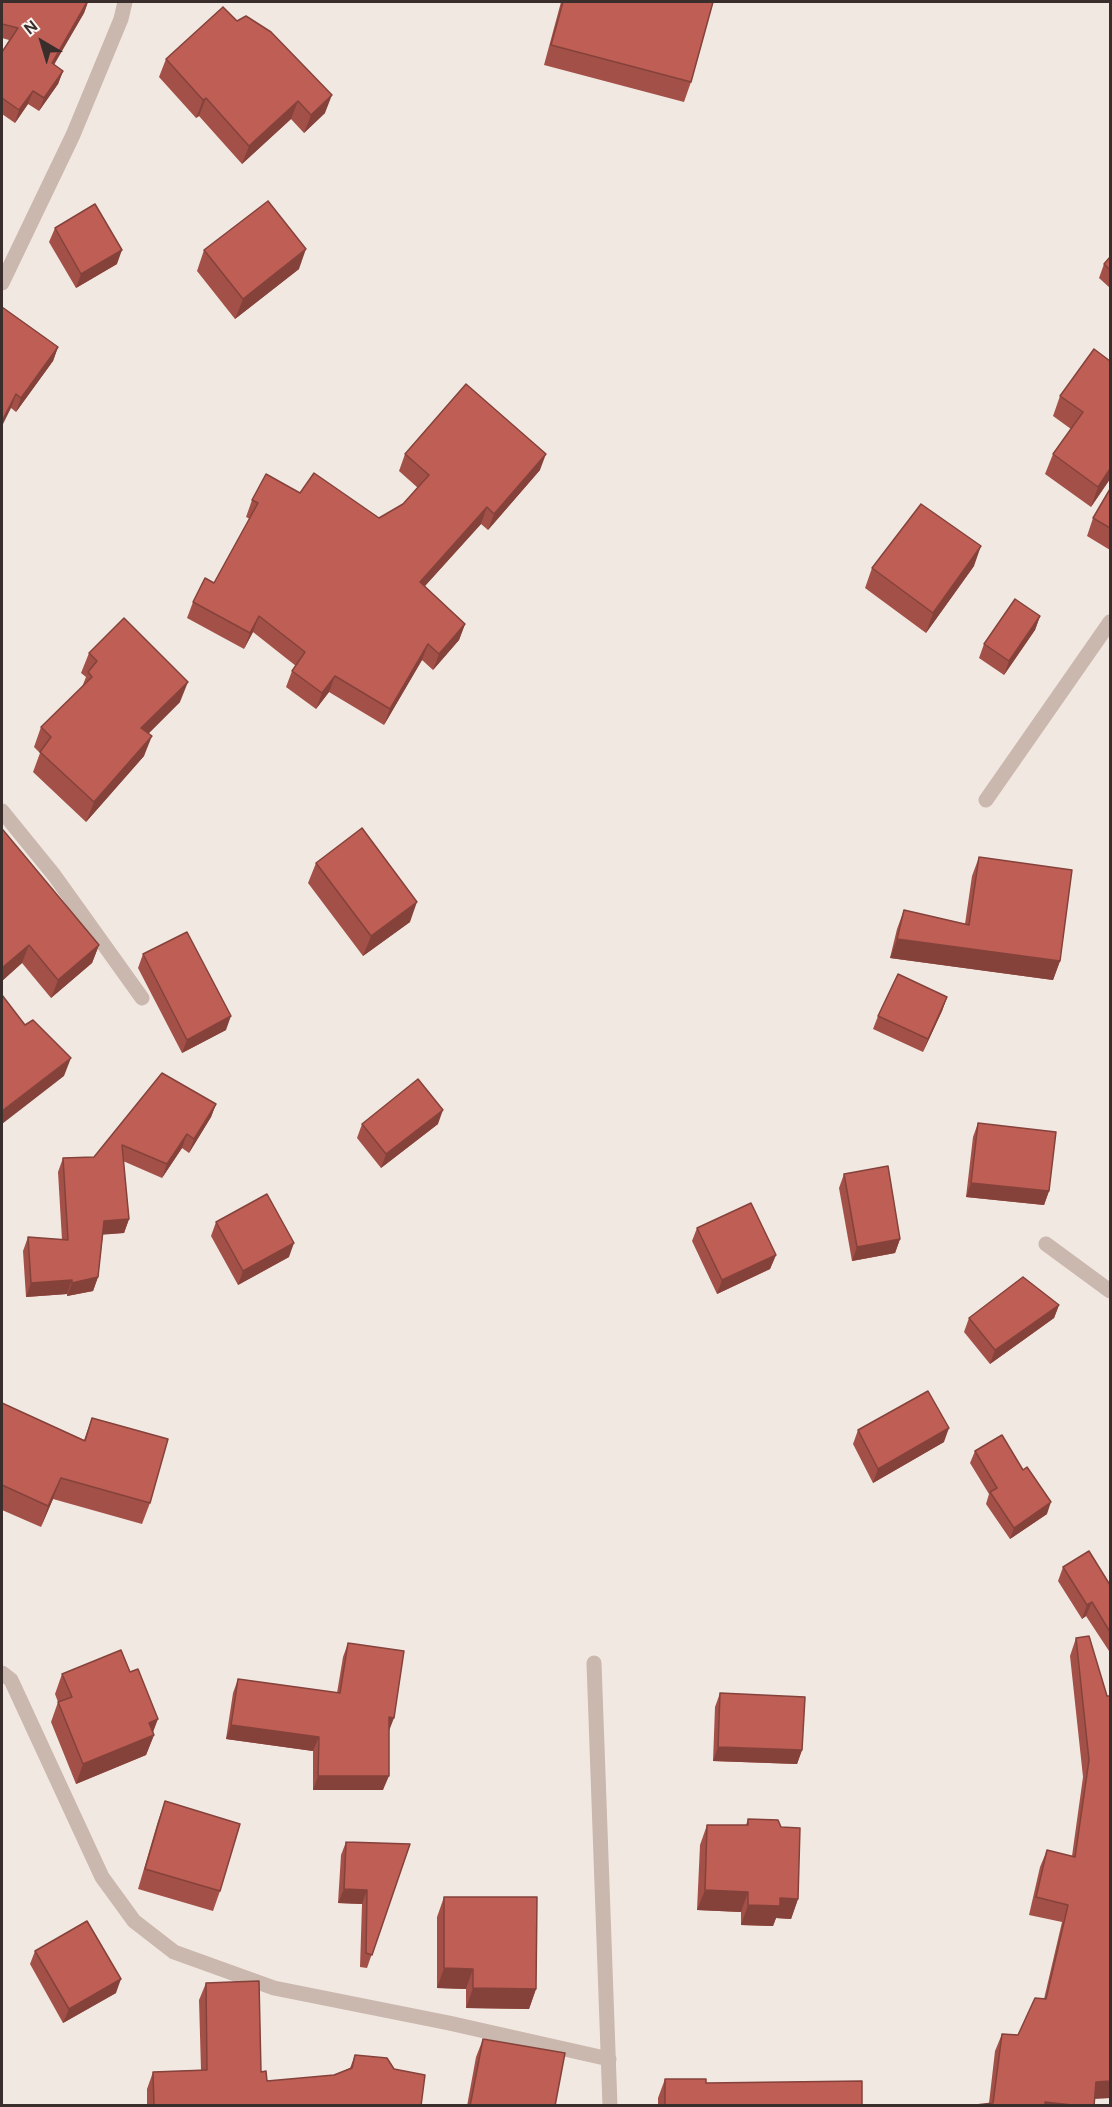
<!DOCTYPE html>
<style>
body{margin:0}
#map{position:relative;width:1112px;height:2107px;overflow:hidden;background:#f2e8e2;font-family:"DM Sans",sans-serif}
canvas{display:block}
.frame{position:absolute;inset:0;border:3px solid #392e2c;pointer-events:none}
.north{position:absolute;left:12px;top:12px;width:60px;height:60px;-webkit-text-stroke:4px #faf3ef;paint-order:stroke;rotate:322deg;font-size:16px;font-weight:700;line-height:24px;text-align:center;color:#392e2c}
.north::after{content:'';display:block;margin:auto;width:21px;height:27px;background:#392e2c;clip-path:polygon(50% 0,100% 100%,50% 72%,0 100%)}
</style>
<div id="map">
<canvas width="1112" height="2107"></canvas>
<div class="frame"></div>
<div class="north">N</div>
</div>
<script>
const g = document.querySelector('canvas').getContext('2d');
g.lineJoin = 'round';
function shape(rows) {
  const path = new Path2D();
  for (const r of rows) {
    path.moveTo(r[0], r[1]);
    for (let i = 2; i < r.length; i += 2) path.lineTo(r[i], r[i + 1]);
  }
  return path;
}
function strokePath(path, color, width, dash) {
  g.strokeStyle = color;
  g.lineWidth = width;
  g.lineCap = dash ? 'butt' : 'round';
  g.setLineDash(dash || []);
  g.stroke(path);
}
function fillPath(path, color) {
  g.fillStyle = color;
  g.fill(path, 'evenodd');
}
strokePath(shape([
 [2,283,73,135,121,19,125,2],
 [986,800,1110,622],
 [2,811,54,875,142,998],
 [1046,1244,1110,1291],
 [594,1663,610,2106],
 [2,1673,11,1680,102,1877,134,1921,174,1952,274,1988,449,2023,609,2059]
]), '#cab7ae', 15);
fillPath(shape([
 [2,2,88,2,84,13,54,65,63,71,58,84,39,111,28,104,15,123,2,114,2,52,9,40,2,38],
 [561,2,713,2,691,82,684,102,544,65],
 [223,7,325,113,304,133,291,119,242,164,199,116,196,118,159,77,166,59],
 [55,228,117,264,76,288,49,242],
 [204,250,299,269,235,319,197,271],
 [1110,257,1110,288,1099,278,1104,264],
 [2,307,58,347,53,361,16,412,11,408],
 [1094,349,1110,479,1091,507,1045,474,1053,454,1071,429,1053,416,1060,396],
 [405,454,540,470,488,530,481,524,425,586,465,624,459,640,433,670,422,660,384,725,329,692,316,709,286,687,292,671,296,666,253,632,244,649,187,618,193,602,214,583,250,519,246,517,252,500,300,493,379,518,403,504,418,488,399,471],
 [1110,489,1110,550,1087,536,1093,518],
 [974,566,926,633,865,588,872,568],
 [1040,616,1035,630,1004,675,979,658,984,644],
 [89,653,180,702,148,734,144,756,86,822,33,772,40,753,34,747,41,727,82,687,86,677,81,673],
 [2,831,99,945,92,963,51,998,22,963,2,981],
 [979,857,1060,961,1053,980,890,958,897,929,904,910,965,924,972,876],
 [316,863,410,922,363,956,308,883],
 [143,954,226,1030,182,1053,138,968],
 [947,997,942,1011,923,1052,873,1029,878,1016],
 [216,1104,211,1117,189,1153,182,1148,162,1178,123,1161,129,1219,124,1233,103,1234,98,1277,93,1291,67,1296,67,1294,26,1297,23,1251,28,1237,62,1240,58,1172,63,1158,94,1157],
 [978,1123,1049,1191,1044,1205,966,1197,973,1137],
 [362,1124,438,1124,381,1168,357,1138],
 [844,1174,900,1239,895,1253,852,1261,839,1188],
 [216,1222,289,1257,238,1285,211,1236],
 [697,1228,776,1255,770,1269,717,1294,692,1241],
 [1059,1305,1054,1318,990,1364,964,1332,969,1318],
 [2,1403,84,1440,92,1418,150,1503,142,1524,53,1499,41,1527,2,1510],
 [858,1430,944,1442,873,1483,853,1444],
 [975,1451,1023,1470,1047,1514,1010,1539,986,1504,989,1494,970,1463],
 [1063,1567,1110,1585,1110,1650,1109,1651,1086,1616,1082,1619,1058,1581],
 [1089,1636,1110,2098,989,2103,995,2051,1002,2034,1018,2035,1044,1999,1062,1922,1029,1915,1040,1867,1047,1850,1072,1856,1083,1777,1070,1656,1076,1638],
 [348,1643,389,1731,383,1790,313,1790,313,1751,226,1739,233,1693,238,1679,337,1693,343,1657],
 [62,1674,153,1733,154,1735,146,1755,76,1784,51,1722,58,1702,55,1694],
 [720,1693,802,1750,797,1764,713,1761,715,1707],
 [165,1801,220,1891,213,1911,138,1889,158,1821],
 [748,1819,798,1899,791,1919,776,1918,773,1926,741,1925,741,1912,697,1910,700,1845,707,1825,746,1825],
 [346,1842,410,1844,367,1968,360,1967,362,1904,338,1903,341,1855],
 [444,1897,536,1989,529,2009,466,2008,466,1989,437,1988,437,1917],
 [35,1951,116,1993,63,2023,30,1964],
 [206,1983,267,2081,334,2075,350,2068,355,2055,394,2069,421,2106,147,2106,147,2089,153,2072,201,2070,199,2000],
 [483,2039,555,2106,467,2106,476,2057],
 [665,2079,862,2106,658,2106,658,2098]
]), '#a35148');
fillPath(shape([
 [88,2,84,13,47,76,52,63],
 [63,71,58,84,39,111,44,98],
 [33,91,28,104,15,123,19,110],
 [332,95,325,113,304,133,311,115],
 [206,98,199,116,196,118,203,100],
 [298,101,291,119,242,164,249,146],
 [306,249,299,269,235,319,243,299],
 [122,250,117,264,76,288,81,274],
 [58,347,53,361,16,412,21,398],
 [16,394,11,408,2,426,2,421],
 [546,454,540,470,488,530,494,514],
 [1110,469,1110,479,1091,507,1098,487],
 [487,507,481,524,414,598,420,582],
 [981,546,974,566,926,633,933,613],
 [259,616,253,632,244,649,250,633],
 [1040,616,1035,630,1004,675,1009,661],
 [465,624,459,640,433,670,439,654],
 [428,644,422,660,384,725,390,709],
 [335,676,329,692,316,709,322,693],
 [188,682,180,702,134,748,141,728],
 [152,736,144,756,86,822,94,802],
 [417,902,410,922,363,956,371,936],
 [897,939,1060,961,1053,980,890,958],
 [29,945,22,963,2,981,2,968],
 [99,945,92,963,51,998,58,980],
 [947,997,942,1011,923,1052,928,1039],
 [231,1016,226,1030,182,1053,187,1040],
 [71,1058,64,1076,2,1124,2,1111],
 [216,1104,211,1117,189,1153,194,1139],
 [443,1110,438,1124,381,1168,386,1154],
 [187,1134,182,1148,162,1178,167,1164],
 [971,1183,1049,1191,1044,1205,966,1197],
 [129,1219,124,1233,99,1235,104,1221],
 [900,1239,895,1253,852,1261,857,1247],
 [294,1243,289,1257,238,1285,243,1271],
 [776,1255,770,1269,717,1294,722,1280],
 [98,1277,93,1291,67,1296,72,1283],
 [72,1280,67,1294,26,1297,31,1283],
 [1059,1305,1054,1318,990,1364,995,1350],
 [949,1428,944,1442,873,1483,878,1469],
 [61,1478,53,1499,41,1527,48,1506],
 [1051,1502,1047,1514,1010,1539,1014,1528],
 [1092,1602,1086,1616,1082,1619,1087,1605],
 [389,1717,394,1718,389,1731],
 [158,1719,152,1735,154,1735,146,1755,76,1784,83,1764,149,1723],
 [231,1725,319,1737,313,1751,226,1739],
 [718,1747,802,1750,797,1764,713,1761],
 [318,1776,389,1776,383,1790,313,1790],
 [344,1889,367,1890,362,1904,338,1903],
 [705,1890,748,1892,741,1912,697,1910],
 [780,1898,798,1899,791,1919,776,1918,773,1926,741,1925,748,1905],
 [444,1968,473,1969,466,1989,437,1988],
 [121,1979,116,1993,63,2023,69,2009],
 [473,1988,536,1989,529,2009,466,2008],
 [1110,2081,1110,2098,1090,2099,1096,2082],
 [1045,2102,1081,2106,1044,2106]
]), '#85423b');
const building = shape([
 [2,2,87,2,52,63,63,71,44,98,33,91,19,110,2,98,2,52,18,28,2,24,2,2],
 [563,2,713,2,691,82,551,45,563,2],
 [223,7,237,21,246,16,271,32,332,95,311,115,298,101,249,146,206,98,203,100,166,59,223,7],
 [268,201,306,249,243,299,204,250,268,201],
 [95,204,122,250,81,274,55,228,95,204],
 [1110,257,1110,270,1104,264,1110,257],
 [2,307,58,347,21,398,16,394,2,421,2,307],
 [1094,349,1110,361,1110,469,1098,487,1053,454,1083,412,1060,396,1094,349],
 [466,384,546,454,494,514,487,507,420,582,465,624,439,654,428,644,390,709,335,676,322,693,292,671,305,652,259,616,250,633,193,602,205,578,214,583,258,503,252,500,266,474,300,493,314,473,379,518,403,504,429,475,405,454,466,384],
 [1110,489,1110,528,1093,518,1110,489],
 [921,504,981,546,933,613,872,568,921,504],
 [1015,599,1040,616,1009,661,984,644,1015,599],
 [124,618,188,682,141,728,152,736,94,802,40,752,51,737,41,727,92,677,88,672,97,661,89,653,124,618],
 [362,828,417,902,371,936,316,863,362,828],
 [3,830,99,945,58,980,29,945,2,968,2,831,3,830],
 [979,857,1072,870,1060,961,897,939,904,910,969,925,979,857],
 [187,932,231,1016,187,1040,143,954,187,932],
 [898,974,947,997,928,1039,878,1016,898,974],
 [2,995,25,1025,33,1020,71,1058,2,1111,2,995],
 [162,1073,216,1104,194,1139,187,1134,167,1164,122,1145,129,1219,104,1221,98,1277,72,1283,72,1280,31,1283,28,1237,68,1240,63,1158,94,1157,162,1073],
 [418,1079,443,1110,386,1154,362,1124,418,1079],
 [978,1123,1056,1132,1049,1191,971,1183,978,1123],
 [888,1166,900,1239,857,1247,844,1174,888,1166],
 [267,1194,294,1243,243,1271,216,1222,267,1194],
 [751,1203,776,1255,722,1280,697,1228,751,1203],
 [1023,1277,1059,1305,995,1350,969,1318,1023,1277],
 [928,1391,949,1428,878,1469,858,1430,928,1391],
 [2,1403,85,1441,92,1418,168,1439,150,1503,61,1478,48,1506,2,1485,2,1403],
 [1002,1435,1023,1470,1027,1467,1051,1502,1014,1528,990,1492,997,1488,975,1451,1002,1435],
 [1089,1551,1110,1585,1110,1632,1092,1602,1087,1605,1063,1567,1089,1551],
 [1089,1636,1107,1696,1110,1696,1110,2081,1096,2082,1094,2106,1081,2106,1045,2102,1045,2106,967,2106,993,2103,1002,2034,1018,2035,1035,1998,1046,1999,1068,1905,1036,1897,1047,1850,1075,1857,1089,1760,1076,1638,1089,1636],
 [348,1643,404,1651,394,1718,389,1717,389,1776,318,1776,319,1737,231,1725,238,1679,340,1693,348,1643],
 [121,1650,130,1672,138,1669,158,1719,149,1723,154,1735,83,1764,58,1702,72,1697,62,1674,121,1650],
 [720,1693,805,1697,802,1750,718,1747,720,1693],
 [165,1801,240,1824,220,1891,145,1869,165,1801],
 [748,1819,778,1820,781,1827,800,1828,798,1899,780,1898,780,1906,748,1905,748,1892,705,1890,707,1825,748,1825,748,1819],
 [346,1842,410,1844,372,1955,366,1953,367,1890,344,1889,346,1842],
 [444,1897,537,1897,536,1989,473,1988,473,1969,444,1968,444,1897],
 [87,1921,121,1979,69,2009,35,1951,87,1921],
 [259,1981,261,2072,266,2071,267,2081,334,2075,352,2068,355,2055,387,2058,394,2069,425,2075,421,2106,154,2106,153,2072,207,2070,206,1983,259,1981],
 [483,2039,565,2053,555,2106,470,2106,483,2039],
 [665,2079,706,2079,706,2083,862,2081,862,2106,665,2106,665,2079]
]);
fillPath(building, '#be5e54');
strokePath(building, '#85423b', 1.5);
</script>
